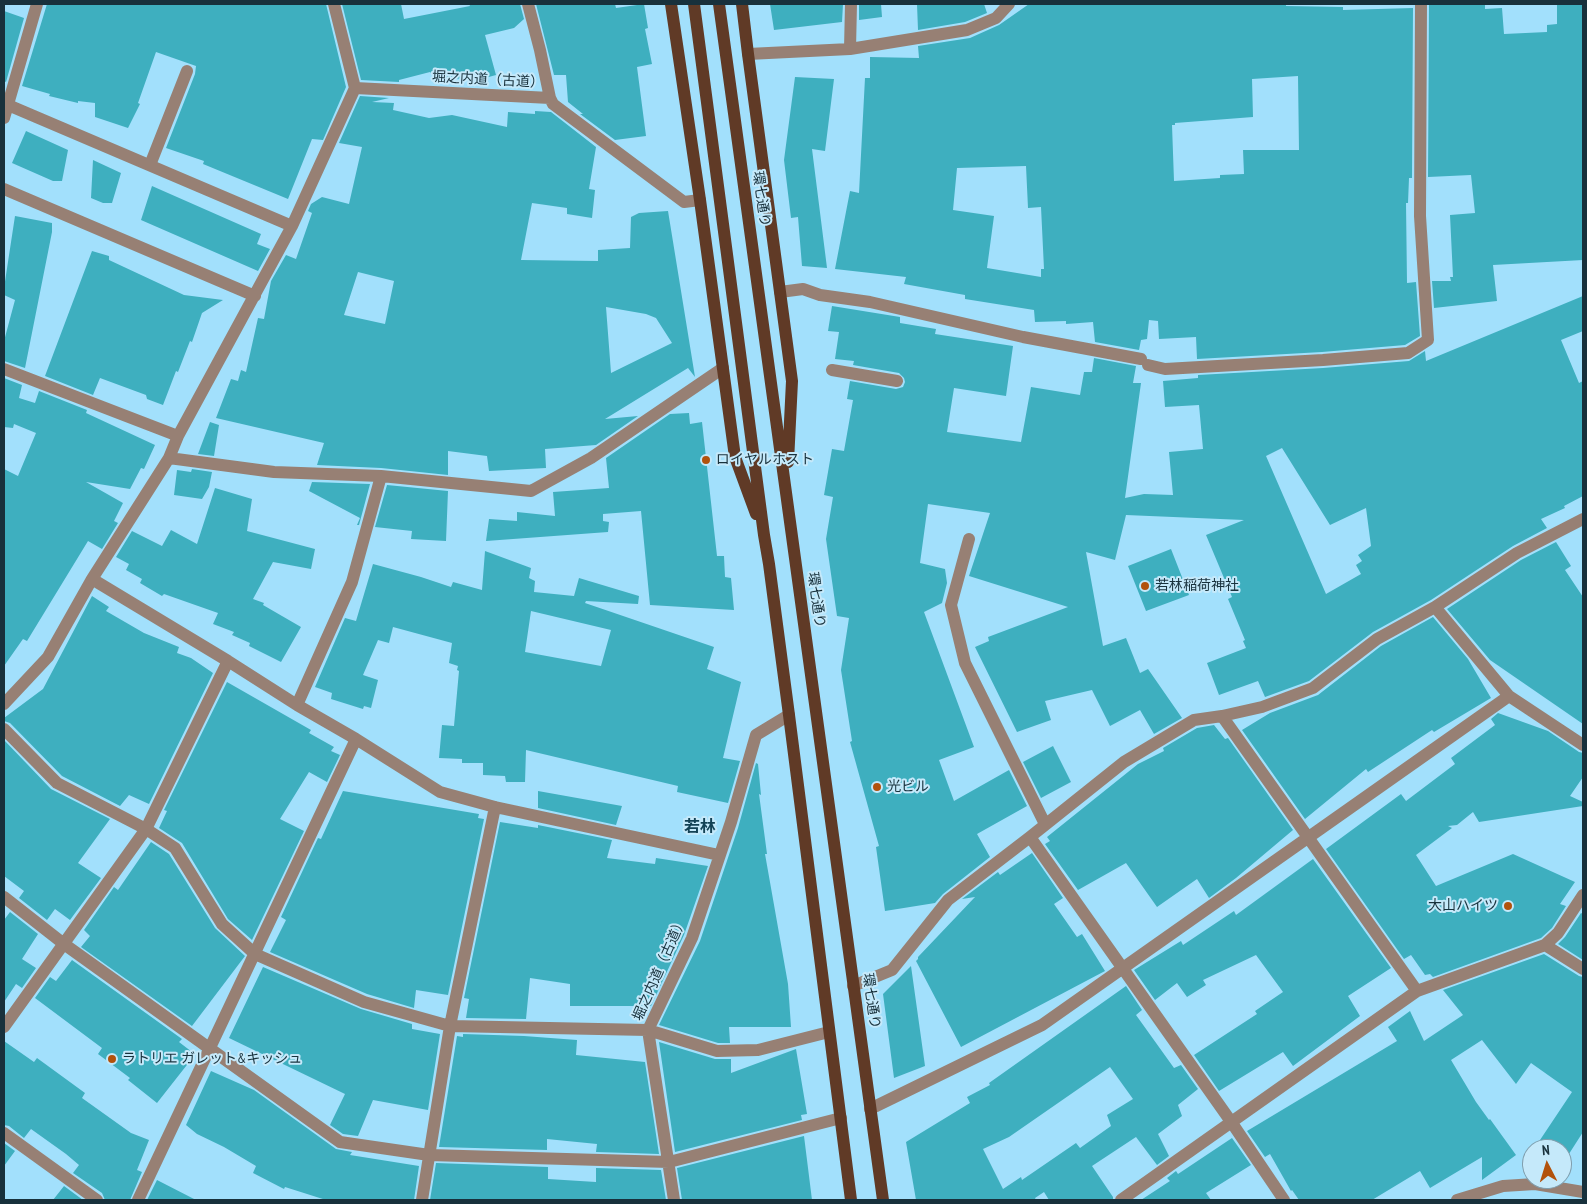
<!DOCTYPE html>
<meta charset="utf-8">
<style>
body{margin:0}
#map{position:relative;width:1587px;height:1204px;overflow:hidden;background:#a2e0fc;font-family:"PT Sans Narrow",sans-serif}
canvas{display:block}
.frame{position:absolute;inset:0;border:5px solid #18313c;pointer-events:none}
.north{position:absolute;left:1522px;top:1139px;width:50px;height:50px;box-sizing:border-box;background:#c5e9fa;border:1px solid #809fae;border-radius:50%;rotate:355deg;font-size:14px;font-weight:700;line-height:20px;text-align:center;color:#18313c}
.north::after{content:'';display:block;margin:auto;width:18px;height:22px;background:#b2520c;clip-path:polygon(50% 0,100% 100%,50% 72%,0 100%)}
</style>
<div id="map">
<canvas width="1587" height="1204"></canvas>
<div class="frame"></div>
<div class="north">N</div>
</div>
<script>
const g = document.querySelector('canvas').getContext('2d');
g.lineJoin = 'round';
function fillPath(path, color) {
  g.fillStyle = color;
  g.fill(path, 'evenodd');
}
function shape(rows) {
  const path = new Path2D();
  for (const r of rows) {
    path.moveTo(r[0], r[1]);
    for (let i = 2; i < r.length; i += 2) path.lineTo(r[i], r[i + 1]);
  }
  return path;
}
function strokePath(path, color, width, dash) {
  g.strokeStyle = color;
  g.lineWidth = width;
  g.lineCap = dash ? 'butt' : 'round';
  g.setLineDash(dash || []);
  g.stroke(path);
}
function drawText(font, color, halo, rows, align = 'center') {
  g.font = font + ' "PT Sans Narrow","Noto Sans JP",sans-serif';
  g.lineWidth = 4;
  g.setLineDash([]);
  g.textBaseline = 'middle';
  g.strokeStyle = halo;
  g.fillStyle = color;
  for (const [text, x, y, turn = 0] of rows) {
    g.save();
    g.translate(x, y);
    g.rotate((+turn || 0) * Math.PI / 180);
    g.textAlign = isNaN(turn) ? turn : align;
    if (halo) g.strokeText(text, 0, 0);
    g.fillText(text, 0, 0);
    g.restore();
  }
}
fillPath(shape([
 [47,4,326,4,346,87,323,140,312,139,288,199,203,164,204,161,166,148,195,74,196,66,156,52,138,103,140,104,128,128,95,117,95,103,78,101,78,103,49,96,50,94,22,86],
 [342,4,401,4,404,19,470,6,469,4,520,4,524,19,514,28,485,35,496,75,485,78,438,79,430,72,399,80,399,82,361,80],
 [536,4,615,4,616,8,644,4,648,28,645,29,652,64,637,67,646,136,615,140,580,114,583,114,568,102,566,75,554,75],
 [770,4,843,4,842,22,774,30],
 [859,4,881,4,882,17,859,20],
 [917,4,984,4,987,13,965,22,918,30],
 [1029,4,1286,4,1286,6,1343,7,1343,10,1413,8,1412,178,1409,178,1408,203,1406,203,1407,283,1416,282,1420,336,1405,345,1322,352,1197,359,1196,337,1159,339,1158,321,1149,320,1147,339,1141,340,1139,350,1095,342,1093,322,1066,324,1066,321,1035,322,1034,310,965,299,965,295,904,284,906,277,835,269,850,191,859,193,865,78,870,78,870,57,919,58,918,46,970,38,999,25],
 [1298,76,1299,150,1243,150,1244,174,1220,175,1220,178,1174,181,1172,125,1175,125,1175,123,1253,117,1252,79],
 [1026,166,1028,208,1041,207,1044,269,1041,269,1041,277,987,268,994,216,953,210,957,168],
 [1429,4,1485,4,1485,9,1502,8,1504,34,1547,32,1547,25,1557,24,1557,4,1583,4,1583,260,1493,265,1497,301,1434,308,1432,281,1451,281,1450,277,1453,277,1450,215,1475,213,1471,175,1428,177],
 [4,11,24,18,6,82,4,81],
 [795,77,834,79,825,151,812,149,827,268,802,266,798,217,791,218,784,160],
 [360,96,389,98,372,102,394,103,393,110,429,118,452,115,507,127,508,112,535,114,535,111,551,112,596,147,589,189,595,190,592,218,567,214,567,208,532,203,521,260,598,261,598,250,630,248,631,217,639,213,668,211,695,377,688,368,605,419,638,416,596,445,545,449,546,468,489,471,487,456,448,451,448,475,381,468,317,465,324,443,216,418,231,379,238,381,241,370,246,372,258,318,264,319,271,281,286,255,296,259,312,213,308,211,311,204,322,197,349,204,362,147,339,143],
 [358,272,394,281,385,324,344,315],
 [606,307,646,314,656,318,672,343,611,373],
 [26,131,68,150,62,181,53,181,12,163],
 [93,160,121,173,112,203,103,203,91,198],
 [152,186,261,234,257,244,270,249,258,271,141,220],
 [15,216,52,223,52,232,25,368,4,361,4,341,15,300,4,295,4,288],
 [92,251,109,256,109,260,184,295,223,300,202,313,192,342,190,341,178,372,176,371,163,405,147,399,146,395,100,378,93,395,45,376],
 [1583,296,1583,331,1561,340,1579,383,1583,381,1583,496,1564,506,1565,508,1541,519,1547,528,1513,546,1431,600,1373,632,1309,681,1265,697,1258,681,1219,695,1207,663,1246,648,1243,641,1245,640,1228,599,1232,597,1206,535,1244,520,1126,515,1115,560,1086,552,1103,646,1126,638,1140,673,1148,669,1182,718,1154,734,1140,710,1110,726,1092,690,1045,701,1051,720,1017,732,975,647,989,641,988,637,1068,607,969,576,990,513,928,504,920,563,945,569,947,583,942,603,924,612,974,747,939,760,954,801,1009,770,1027,806,977,834,990,857,943,894,935,903,885,911,876,847,879,846,850,742,852,741,841,670,849,618,837,616,826,539,833,497,824,495,832,449,844,451,853,400,847,399,850,381,896,389,903,387,905,382,904,378,899,373,853,365,854,361,835,359,839,332,828,331,832,306,900,317,900,323,936,329,935,334,1013,346,1006,396,954,388,947,432,1021,442,1031,387,1080,395,1084,372,1092,372,1094,358,1136,366,1133,383,1141,383,1125,498,1144,494,1173,495,1169,452,1203,449,1199,405,1165,407,1163,381,1198,378,1198,375,1323,368,1409,361,1425,351,1426,361],
 [1282,448,1330,525,1366,508,1371,546,1358,555,1362,561,1356,565,1361,574,1326,594,1266,456],
 [4,378,22,385,19,398,35,403,39,391,87,410,86,413,155,445,144,469,141,468,130,489,86,482,123,503,114,521,118,523,102,549,88,541,27,641,23,639,4,666,4,469,18,476,36,433,14,424,13,428,4,427],
 [689,413,690,424,702,422,717,556,724,556,725,577,731,578,734,610,650,605,641,511,603,514,603,521,609,522,608,532,486,541,489,519,517,521,517,512,555,516,553,492,609,488,606,458,670,414],
 [210,422,219,425,214,456,198,454],
 [192,469,212,472,209,487,202,499,174,495,177,470,191,472],
 [312,482,370,484,359,525,357,525,360,518,309,491],
 [387,485,448,491,446,541,411,539,412,531,375,527],
 [215,488,252,499,247,531,315,549,311,569,273,562,253,599,264,603,263,605,301,627,281,662,249,646,250,643,232,635,234,632,213,624,218,613,164,594,162,596,140,583,142,579,126,570,129,564,116,557,132,531,162,546,171,530,197,544],
 [1556,542,1571,566,1565,570,1583,597,1583,724,1490,660,1447,609,1521,560],
 [1171,549,1189,595,1146,611,1128,566],
 [485,551,531,568,529,578,535,581,534,592,574,596,579,578,639,596,638,604,586,601,585,603,714,647,707,669,741,682,723,758,740,761,728,803,677,792,678,786,526,750,525,782,506,782,505,776,483,775,483,763,462,763,462,759,439,758,442,725,454,726,459,671,457,670,458,666,449,663,452,643,393,627,389,643,378,640,363,675,378,680,371,708,364,706,363,709,331,699,332,693,315,687,345,618,356,621,373,564,421,577,451,587,453,582,482,590],
 [531,611,611,630,601,666,525,652],
 [92,596,109,607,106,611,144,633,179,647,177,653,191,658,213,673,149,804,129,795,120,806,62,776,10,723,4,721,4,718,43,689],
 [1433,617,1468,659,1491,698,1434,732,1432,730,1368,772,1366,769,1305,819,1242,730,1270,713,1318,695,1381,646],
 [227,682,311,730,309,733,334,747,331,751,340,755,327,782,309,772,280,819,304,831,252,940,228,919,182,843,159,828,167,811,164,810],
 [1498,713,1548,731,1579,752,1583,753,1583,777,1570,796,1583,802,1583,806,1479,822,1473,812,1457,825,1448,826,1452,828,1416,855,1436,886,1513,854,1575,882,1560,904,1566,906,1552,928,1541,938,1433,977,1430,974,1425,975,1411,955,1404,959,1326,849,1401,794,1406,801,1455,764,1451,758,1495,725,1491,719],
 [1214,725,1225,739,1228,738,1293,830,1236,878,1209,898,1197,879,1157,907,1126,863,1078,890,1045,844,1050,841,1047,837,1138,764,1164,751,1163,748,1197,728],
 [4,740,51,789,110,819,78,863,101,878,70,920,55,909,47,920,19,898,24,891,4,876],
 [1053,746,1071,782,1041,798,1023,762],
 [756,763,758,764,761,795,759,794,767,854,765,854,788,984,791,1027,729,1027,730,1043,718,1043,659,1025,700,941,738,828],
 [343,791,479,814,478,818,484,819,448,995,416,990,414,1008,367,994,270,952,286,920,281,917,318,838,321,839],
 [538,791,622,806,616,825,538,808],
 [500,822,538,828,538,825,612,840,607,858,655,864,656,858,708,866,684,935,651,1006,570,1006,570,984,530,978,526,1019,466,1018,469,999,464,998],
 [151,842,169,854,215,928,245,956,192,1026,81,947,90,936,84,930,114,887,118,890],
 [1032,853,1063,898,1054,904,1077,937,1082,934,1105,971,961,1047,916,961,918,959,918,957,975,897,962,899,998,872,1000,875],
 [1313,859,1391,968,1348,996,1360,1016,1293,1066,1283,1052,1219,1091,1194,1055,1257,1014,1255,1011,1283,992,1256,955,1203,980,1206,985,1187,997,1177,983,1155,1000,1134,970,1181,941,1183,945,1234,911,1236,915],
 [10,912,38,934,22,959,36,968,22,988,16,984,4,1002,4,920],
 [1581,913,1583,914,1583,960,1558,944,1565,937],
 [1544,954,1579,976,1583,977,1583,1132,1567,1157,1562,1154,1562,1149,1554,1149,1540,1140,1572,1092,1531,1063,1516,1084,1482,1040,1451,1060,1476,1102,1489,1120,1490,1119,1516,1155,1482,1180,1482,1157,1430,1188,1420,1171,1372,1200,1299,1200,1292,1190,1291,1191,1270,1154,1265,1157,1247,1131,1397,1041,1388,1027,1410,1011,1424,1041,1463,1015,1443,990],
 [72,960,182,1039,179,1042,192,1052,186,1059,190,1061,157,1103,128,1080,130,1078,98,1054,102,1048,35,998,50,977,56,981],
 [911,966,925,1066,894,1078,883,994],
 [263,967,361,1009,412,1024,412,1029,440,1034,428,1110,373,1100,358,1136,343,1134,330,1125,345,1094,229,1038],
 [1126,986,1142,1010,1136,1015,1174,1068,1181,1065,1198,1089,1178,1105,1182,1116,1158,1134,1169,1156,1157,1165,1136,1137,1092,1166,1113,1197,1113,1200,1049,1200,1044,1192,1035,1198,1036,1200,916,1200,906,1142,970,1103,967,1097,990,1085,989,1083],
 [1110,1067,1133,1099,1107,1115,1111,1126,1080,1148,1076,1143,1022,1180,1021,1177,1003,1189,983,1149,1009,1137],
 [463,1034,524,1036,577,1040,576,1055,645,1062,659,1154,596,1152,597,1144,547,1139,547,1150,439,1147,457,1036,463,1037],
 [4,1041,34,1062,37,1058,85,1093,82,1098,131,1133,149,1140,137,1170,142,1172,130,1200,105,1200,102,1193,73,1173,79,1165,66,1154,31,1129,24,1138,9,1126,4,1125],
 [659,1042,715,1059,731,1059,731,1073,796,1049,807,1114,801,1115,802,1120,675,1152],
 [211,1071,254,1090,336,1149,352,1152,350,1155,419,1166,414,1200,326,1200,285,1187,284,1189,253,1173,256,1166,224,1147,197,1134,186,1125],
 [804,1136,812,1200,682,1200,677,1168],
 [1232,1138,1251,1165,1206,1193,1211,1200,1141,1200,1170,1181,1167,1178,1176,1171,1178,1174],
 [4,1143,15,1151,4,1166],
 [436,1163,548,1167,548,1179,596,1182,596,1168,661,1170,666,1200,430,1200],
 [157,1180,196,1200,147,1200],
 [64,1186,83,1200,53,1200]
]), '#3eafbf');
strokePath(shape([
 [334,4,355,88],
 [528,4,540,50,550,98,553,104,684,202,700,200],
 [850,49,851,4],
 [748,54,850,49,967,30,996,18,1009,4],
 [355,88,550,98],
 [8,105,292,226],
 [4,118,37,4],
 [150,165,187,71],
 [4,189,255,296],
 [780,292,803,289,820,295,870,302,1023,337,1141,359],
 [1148,365,1165,369,1323,360,1408,353,1428,340,1420,216,1421,4],
 [4,369,178,436],
 [832,370,897,381],
 [169,458,274,472,381,476,531,491,591,458,723,368],
 [969,539,951,605,965,663,1045,824],
 [92,579,228,661,297,705,356,739,440,792,495,807,719,855],
 [1435,607,1509,696,1583,745],
 [4,704,48,657,92,579,169,458,178,436,292,226,355,88],
 [297,705,352,582,381,476],
 [1222,716,1417,991],
 [4,729,57,783,146,829,175,848,222,924,255,954,364,1002,450,1026,648,1030,717,1051,758,1050,829,1032],
 [1030,837,1232,1123,1284,1200],
 [4,897,64,944,340,1142,429,1155,669,1162,841,1118],
 [1545,945,1583,969],
 [853,986,892,970,948,900,1030,837,1124,762,1194,720,1222,716,1262,707,1313,688,1377,639,1435,607,1517,553,1583,519],
 [4,1027,146,829,228,661],
 [870,1109,1042,1025,1509,696],
 [4,1133,97,1200],
 [138,1200,356,739],
 [422,1200,450,1026,495,807],
 [674,1200,648,1030,692,938,731,822,756,735,789,715],
 [1121,1200,1417,991,1545,945,1558,933,1583,895],
 [1457,1200,1503,1186,1535,1184,1583,1192]
]), '#978074', 12);
strokePath(shape([
 [671,4,700,200,735,457,756,514],
 [694,4,764,535,769,564,789,715,851,1200],
 [719,4,883,1200],
 [742,4,748,54,792,381,788,462]
]), '#603a26', 12);
for (const [x, y, r, color] of [
 [706,460,5,"#b2520c"],
 [1145,586,5,"#b2520c"],
 [877,787,5,"#b2520c"],
 [1508,906,5,"#b2520c"],
 [112,1059,5,"#b2520c"]
]) {
  const dot = new Path2D();
  dot.arc(x, y, r, 0, 2 * Math.PI);
  g.fillStyle = color;
  g.fill(dot);
  strokePath(dot, '#c5e9fa', 2);
}
drawText('14px', '#18313c', '#c5e9fa', [
 ["堀之内道（古道）",488,80,3],
 ["環七通り",761,199,82],
 ["環七通り",816,600,82],
 ["堀之内道（古道）",660,969,-66],
 ["環七通り",871,1001,82]
]);
drawText('14px', '#18313c', '#c5e9fa', [
 ["ロイヤルホスト",716,460],
 ["若林稲荷神社",1155,586],
 ["光ビル",887,787],
 ["大山ハイツ",1498,906,"right"],
 ["ラトリエ ガレット&キッシュ",122,1059]
], 'left');
drawText('bold 16px', '#134255', '#c5e9fa', [
 ["若林",700,827]
]);
</script>
